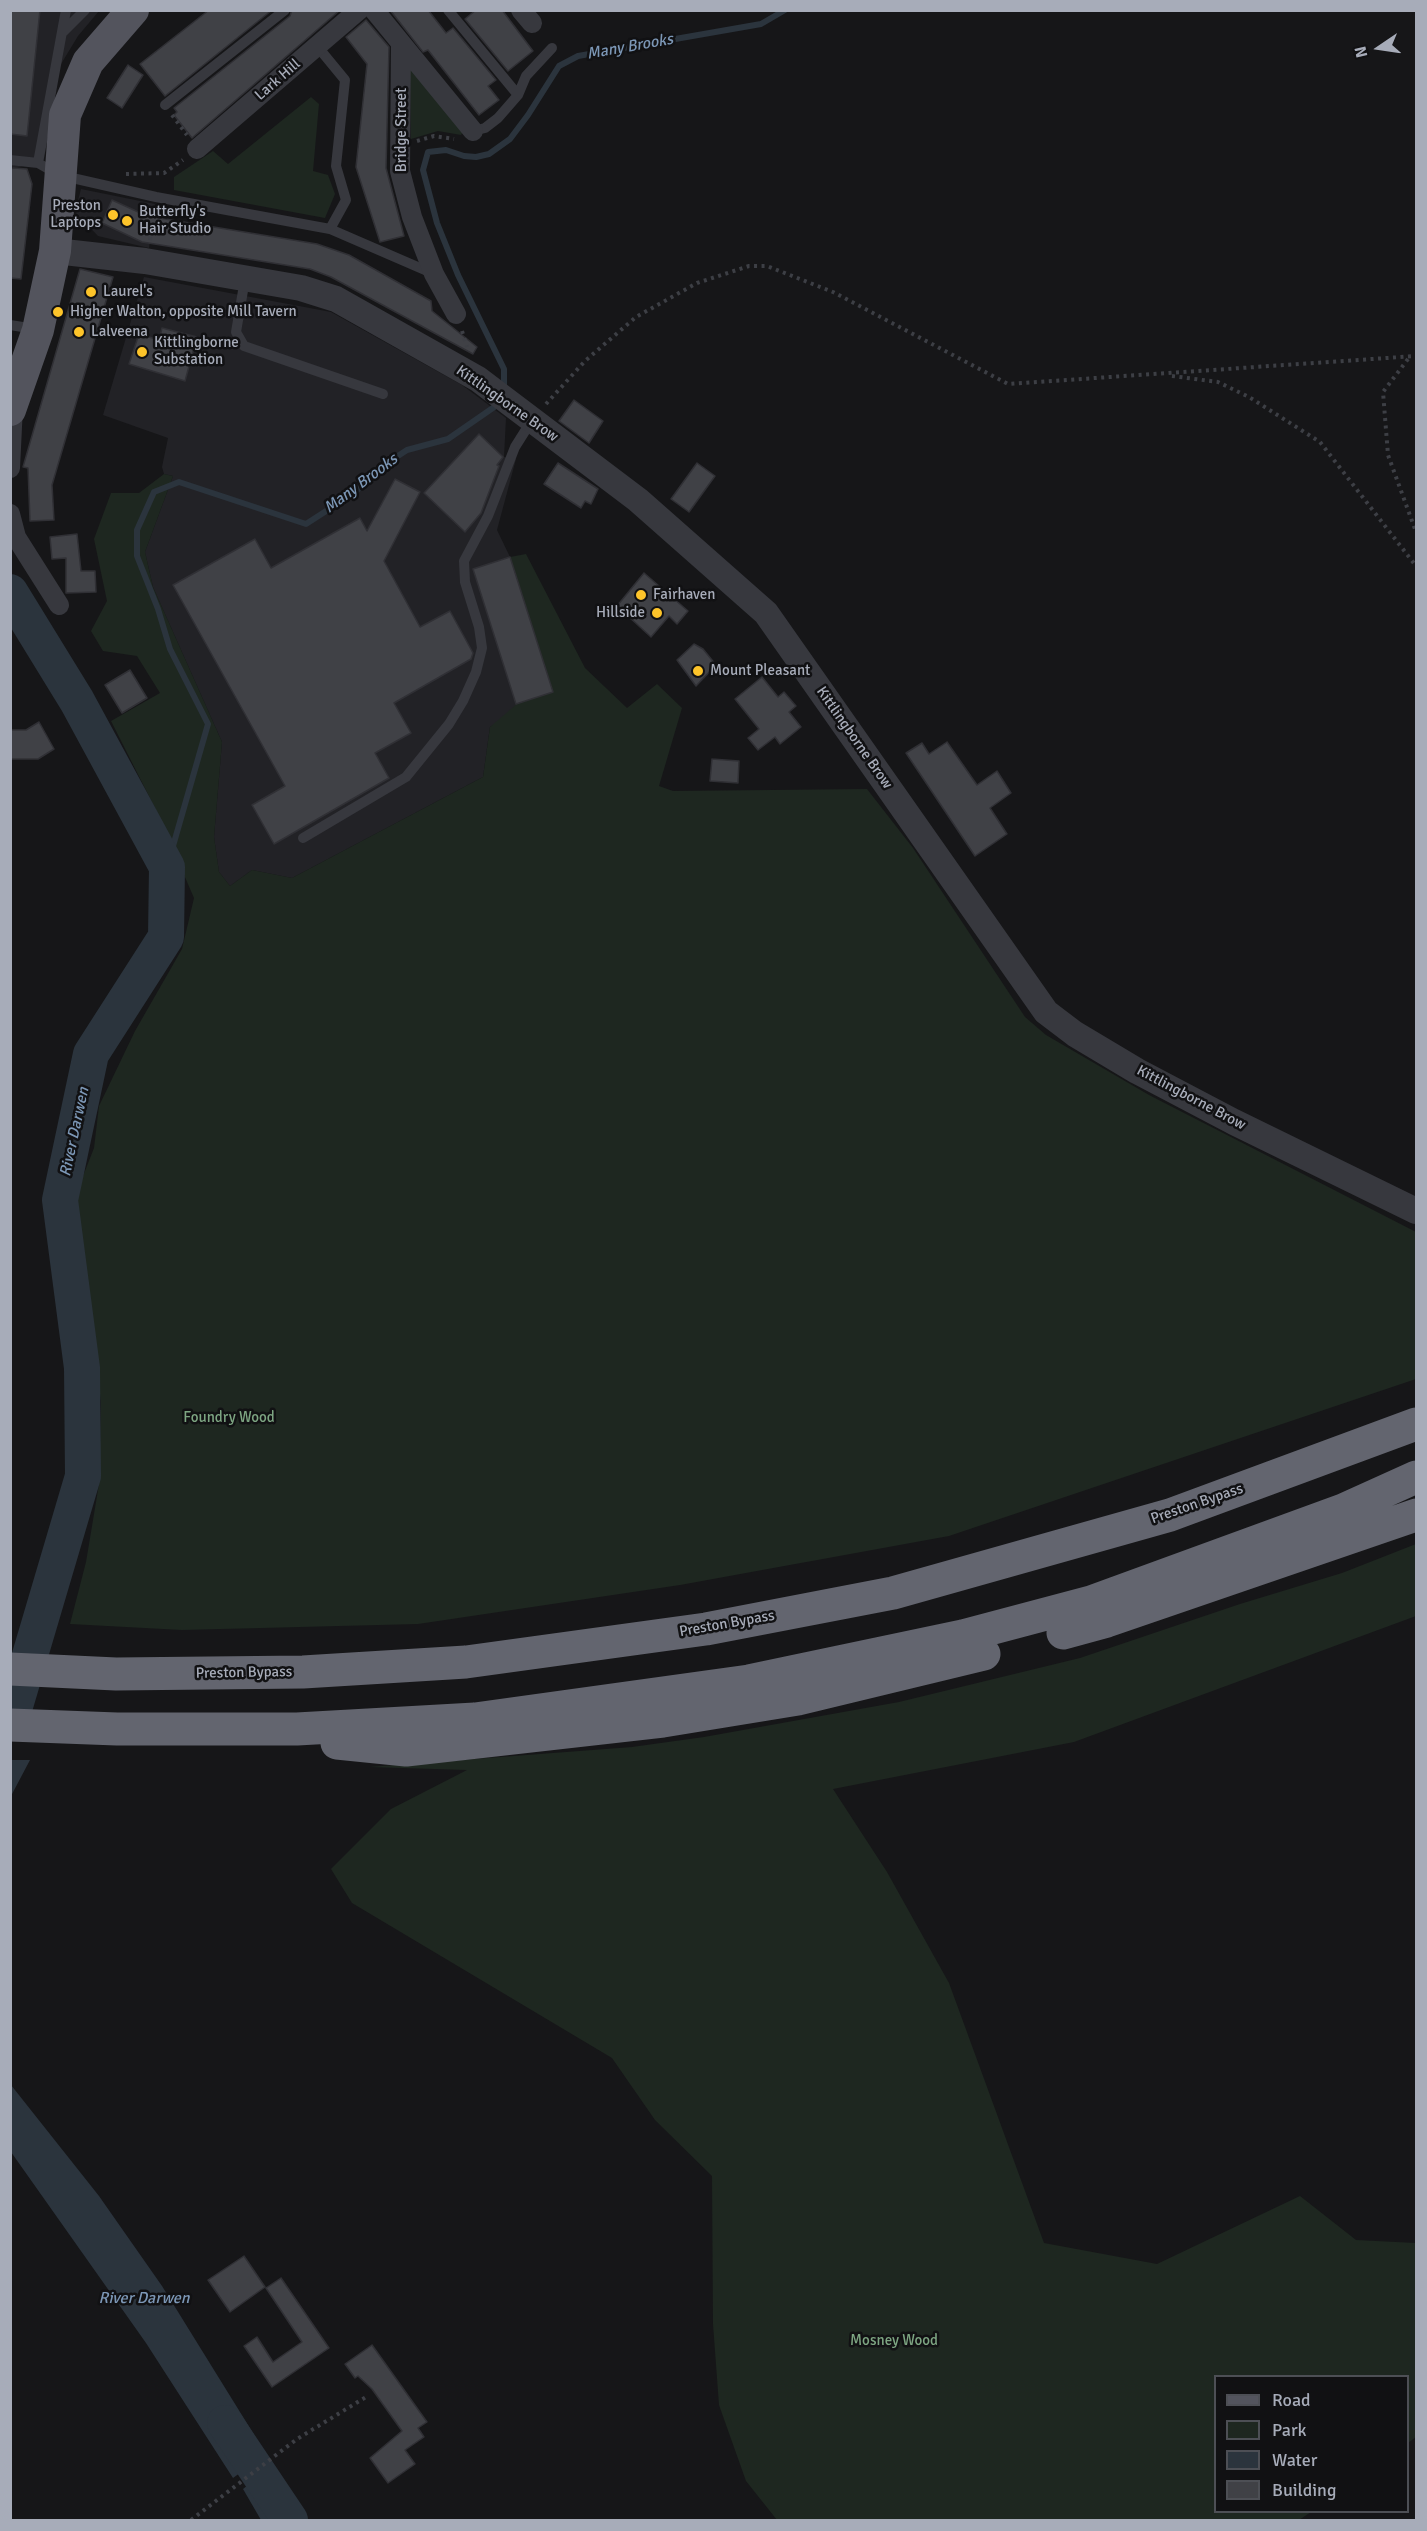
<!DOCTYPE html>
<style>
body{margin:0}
#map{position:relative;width:1427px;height:2531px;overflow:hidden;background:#161618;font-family:Signika,sans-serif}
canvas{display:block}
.frame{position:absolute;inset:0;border:12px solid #a7acb9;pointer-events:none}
.legend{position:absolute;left:1214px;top:2375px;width:195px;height:138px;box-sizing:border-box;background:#111113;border:2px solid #4d4f55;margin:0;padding:8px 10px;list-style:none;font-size:18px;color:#a7acb9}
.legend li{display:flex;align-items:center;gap:12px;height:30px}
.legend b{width:30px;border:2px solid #4d4f55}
.north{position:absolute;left:1349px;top:18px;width:60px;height:60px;-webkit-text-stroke:4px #111113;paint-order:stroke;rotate:257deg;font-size:16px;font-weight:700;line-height:24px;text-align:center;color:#a7acb9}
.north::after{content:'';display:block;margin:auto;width:21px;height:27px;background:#a7acb9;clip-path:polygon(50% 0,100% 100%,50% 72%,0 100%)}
</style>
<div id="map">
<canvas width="1427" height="2531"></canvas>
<div class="frame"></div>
<ul class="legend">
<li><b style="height:8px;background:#53545d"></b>Road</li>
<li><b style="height:16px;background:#1e2720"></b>Park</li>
<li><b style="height:16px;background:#2b343d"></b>Water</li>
<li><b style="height:16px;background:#404146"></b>Building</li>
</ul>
<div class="north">N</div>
</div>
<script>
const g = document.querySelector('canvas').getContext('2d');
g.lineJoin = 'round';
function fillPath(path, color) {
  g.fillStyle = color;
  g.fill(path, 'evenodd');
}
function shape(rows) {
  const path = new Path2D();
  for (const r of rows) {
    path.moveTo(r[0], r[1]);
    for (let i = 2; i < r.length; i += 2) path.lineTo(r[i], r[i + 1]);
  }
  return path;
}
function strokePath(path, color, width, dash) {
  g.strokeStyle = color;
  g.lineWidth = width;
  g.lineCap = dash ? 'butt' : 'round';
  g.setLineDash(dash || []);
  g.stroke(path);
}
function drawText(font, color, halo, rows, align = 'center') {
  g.font = font + ' Signika,sans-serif';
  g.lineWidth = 5;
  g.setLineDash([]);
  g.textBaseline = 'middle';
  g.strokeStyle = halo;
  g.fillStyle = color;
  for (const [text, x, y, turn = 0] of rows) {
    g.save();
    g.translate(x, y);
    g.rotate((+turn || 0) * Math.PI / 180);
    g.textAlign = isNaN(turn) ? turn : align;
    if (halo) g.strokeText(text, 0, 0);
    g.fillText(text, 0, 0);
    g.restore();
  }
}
fillPath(shape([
 [11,11,99,11,78,36,58,69,39,162,11,169],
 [81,189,155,204,149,248,98,236,75,212],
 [144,277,331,312,462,385,506,418,504,457,516,459,497,530,510,557,553,692,490,727,483,777,292,878,252,870,230,886,219,872,214,837,222,742,153,587,145,552,173,476,164,474,162,467,168,438,103,415]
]), '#222226');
fillPath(shape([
 [410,66,464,130,461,135,438,131,411,139],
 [311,97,319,104,313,171,328,175,335,194,325,218,174,190,174,177,213,151,228,164],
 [164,474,173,476,145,552,153,587,222,742,214,837,219,872,230,886,252,870,292,878,483,777,490,727,518,703,553,692,510,557,526,554,585,668,627,708,657,684,682,708,659,786,673,791,867,789,913,848,1025,1017,1046,1035,1149,1095,1416,1232,1416,1379,949,1536,680,1585,418,1624,182,1630,70,1624,86,1562,99,1484,101,1403,76,1194,94,1148,99,1106,135,1031,182,949,194,898,156,810,111,721,160,693,137,656,103,651,91,631,107,601,94,539,111,493,139,493],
 [1416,1544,1416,1616,1074,1742,833,1789,887,1872,949,1983,1044,2243,1157,2264,1300,2196,1356,2240,1416,2243,1416,2437,1408,2443,1408,2376,1216,2376,1216,2512,1311,2512,1299,2520,777,2520,746,2481,719,2405,713,2324,712,2176,655,2120,612,2058,352,1903,331,1869,391,1809,467,1770,369,1767,632,1747,704,1737,899,1702,1080,1658,1240,1604,1342,1573]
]), '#1e2720');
fillPath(shape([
 [11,1760,30,1760,11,1796,10,1760],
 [11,2085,99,2196,162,2286,266,2454,233,2478,146,2343,11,2152],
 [271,2467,307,2520,261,2520,243,2489]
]), '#2b343d');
strokePath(shape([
 [504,389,504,369,458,275,437,223,423,170,428,152,446,150,464,156,476,157,489,154,510,139,528,115,559,66,578,56,761,24,785,10],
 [167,867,208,724,170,649,158,609,137,556,137,530,154,492,179,482,306,524,354,493,381,467,407,450,448,439,500,403]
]), '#2b343d', 6);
strokePath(shape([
 [10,592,77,701,167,867,166,937,91,1054,60,1200,82,1368,83,1476,10,1723],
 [225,2423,290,2520]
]), '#2b343d', 36);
const building = shape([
 [10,10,40,10,27,136,10,134,10,10],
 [209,10,272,10,165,96,140,64,209,10],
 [292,10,340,10,192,138,174,115,177,112,174,108,290,16,292,10],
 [390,10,428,10,446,33,453,28,496,80,488,86,499,100,479,115,428,50,423,52,390,10],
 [476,10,502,10,533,51,508,71,465,19,476,10],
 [366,20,389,47,386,168,404,236,380,242,356,167,367,64,346,37,366,20],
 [128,65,143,75,122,108,107,98,128,65],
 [14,168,27,169,32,184,21,279,10,278,10,169,14,168],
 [112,200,147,216,317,244,349,255,431,301,432,311,477,347,473,354,331,277,310,269,142,242,102,223,112,200],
 [80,269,113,277,52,485,54,520,30,521,28,468,23,467,80,269],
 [162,328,197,337,185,381,129,364,139,334,159,340,162,328],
 [574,400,603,421,589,443,559,421,574,400],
 [479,434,503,457,497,465,499,466,481,513,465,532,424,493,479,434],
 [558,463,598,489,591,504,585,501,581,508,544,484,558,463],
 [697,463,715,476,689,512,671,499,697,463],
 [395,479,420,492,384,561,420,627,450,611,473,653,471,659,394,703,411,733,375,753,389,778,274,844,252,805,285,786,173,585,255,539,271,568,360,518,367,531,395,479],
 [77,534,81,571,95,571,96,592,66,593,66,558,52,559,50,537,77,534],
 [510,557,553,692,516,704,473,569,510,557],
 [644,573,688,611,677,624,669,616,651,637,617,606,644,573],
 [694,644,703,649,716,665,696,686,677,660,694,644],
 [130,670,147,698,122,713,105,685,130,670],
 [762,677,778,697,784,692,796,706,789,712,801,727,780,744,775,737,758,750,748,738,759,729,735,699,762,677],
 [39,722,54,749,38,759,10,759,10,730,26,730,39,722],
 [947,742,977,785,997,771,1011,793,990,808,1007,834,975,856,906,753,922,743,929,754,947,742],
 [712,759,739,761,738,783,710,781,712,759],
 [244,2256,265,2287,230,2312,208,2280,244,2256],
 [281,2278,329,2348,272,2387,244,2346,257,2337,273,2362,302,2342,266,2288,281,2278],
 [372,2345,427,2422,418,2428,424,2437,405,2450,415,2464,388,2483,370,2458,402,2431,372,2389,358,2376,355,2378,345,2364,372,2345]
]);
fillPath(building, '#404146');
strokePath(building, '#303035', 1.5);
strokePath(shape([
 [172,115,187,135],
 [417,141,434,136,454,139],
 [126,174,164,173,183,160],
 [150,240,154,212],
 [462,331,467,347],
 [1408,359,1383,392,1388,455,1416,532],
 [1172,376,1218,382,1249,397,1320,442,1416,566],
 [546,404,585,361,636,317,697,283,749,266,767,266,833,292,1008,384,1416,356],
 [191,2520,297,2439,366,2397]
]), '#3d3f45', 4, [3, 4.5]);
strokePath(shape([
 [448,10,518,95],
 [62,33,85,10],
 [317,46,345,80,336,166,346,200,330,229],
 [165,105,285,10],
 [473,131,485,128,498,118,518,95,526,76,552,48],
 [10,160,38,163,59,175,156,197,330,229,434,274],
 [38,163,66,10],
 [245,279,236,332,244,346,383,394],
 [10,325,35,329],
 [303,838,406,777,449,724,463,701,476,672,482,648,479,627,465,582,464,561,488,516,515,447,532,420]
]), '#37383e', 10);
strokePath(shape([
 [374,10,473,131],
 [521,10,532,23],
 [401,44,400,171,412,217,434,274,456,314],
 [197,149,359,10],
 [10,468,13,406],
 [10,514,16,537,59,605]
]), '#37383e', 20);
strokePath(shape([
 [55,251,145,261,301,288,336,299,478,379,638,500,766,613,1046,1012,1075,1034,1137,1071,1234,1122,1416,1211]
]), '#37383e', 26);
strokePath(shape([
 [10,410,38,330,55,251,65,115,88,62,133,10]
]), '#53545d', 32);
strokePath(shape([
 [1063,1633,1107,1621,1416,1515],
 [10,1669,116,1674,303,1672,466,1662,706,1629,893,1593,1170,1515,1416,1424],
 [10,1725,117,1729,297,1729,475,1719,749,1681,963,1636,1091,1602,1343,1510,1416,1477],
 [337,1743,406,1750,663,1721,798,1699,984,1654]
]), '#63656f', 33);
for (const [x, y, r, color] of [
 [113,215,6,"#fdc42a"],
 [127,221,6,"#fdc42a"],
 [91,292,6,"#fdc42a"],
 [58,312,6,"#fdc42a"],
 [79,332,6,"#fdc42a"],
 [142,352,6,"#fdc42a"],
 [641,595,6,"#fdc42a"],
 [657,613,6,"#fdc42a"],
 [698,671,6,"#fdc42a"]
]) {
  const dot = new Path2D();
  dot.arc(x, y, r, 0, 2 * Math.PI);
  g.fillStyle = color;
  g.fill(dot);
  strokePath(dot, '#111113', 2);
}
drawText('15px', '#a7acb9', '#111113', [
 ["Lark Hill",278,80,-41],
 ["Bridge Street",402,130,-90],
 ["Kittlingborne Brow",507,404,35],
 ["Kittlingborne Brow",854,738,55],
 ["Kittlingborne Brow",1191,1098,28],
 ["Preston Bypass",1197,1504,-19],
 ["Preston Bypass",727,1624,-10],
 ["Preston Bypass",244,1673,-1]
]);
drawText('15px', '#a7acb9', '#111113', [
 ["Preston",101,206,"right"],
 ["Laptops",101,223,"right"],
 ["Butterfly's",139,212],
 ["Hair Studio",139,229],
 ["Laurel's",103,292],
 ["Higher Walton, opposite Mill Tavern",70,312],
 ["Lalveena",91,332],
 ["Kittlingborne",154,343],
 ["Substation",154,360],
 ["Fairhaven",653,595],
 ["Hillside",645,613,"right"],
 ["Mount Pleasant",710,671]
], 'left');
drawText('15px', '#7da582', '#111113', [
 ["Foundry Wood",229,1418],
 ["Mosney Wood",894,2341]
]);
drawText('italic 16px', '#7c97b6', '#111113', [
 ["Many Brooks",630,47,-10],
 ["Many Brooks",361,484,-37],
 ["River Darwen",75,1132,-78],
 ["River Darwen",144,2299]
]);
</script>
